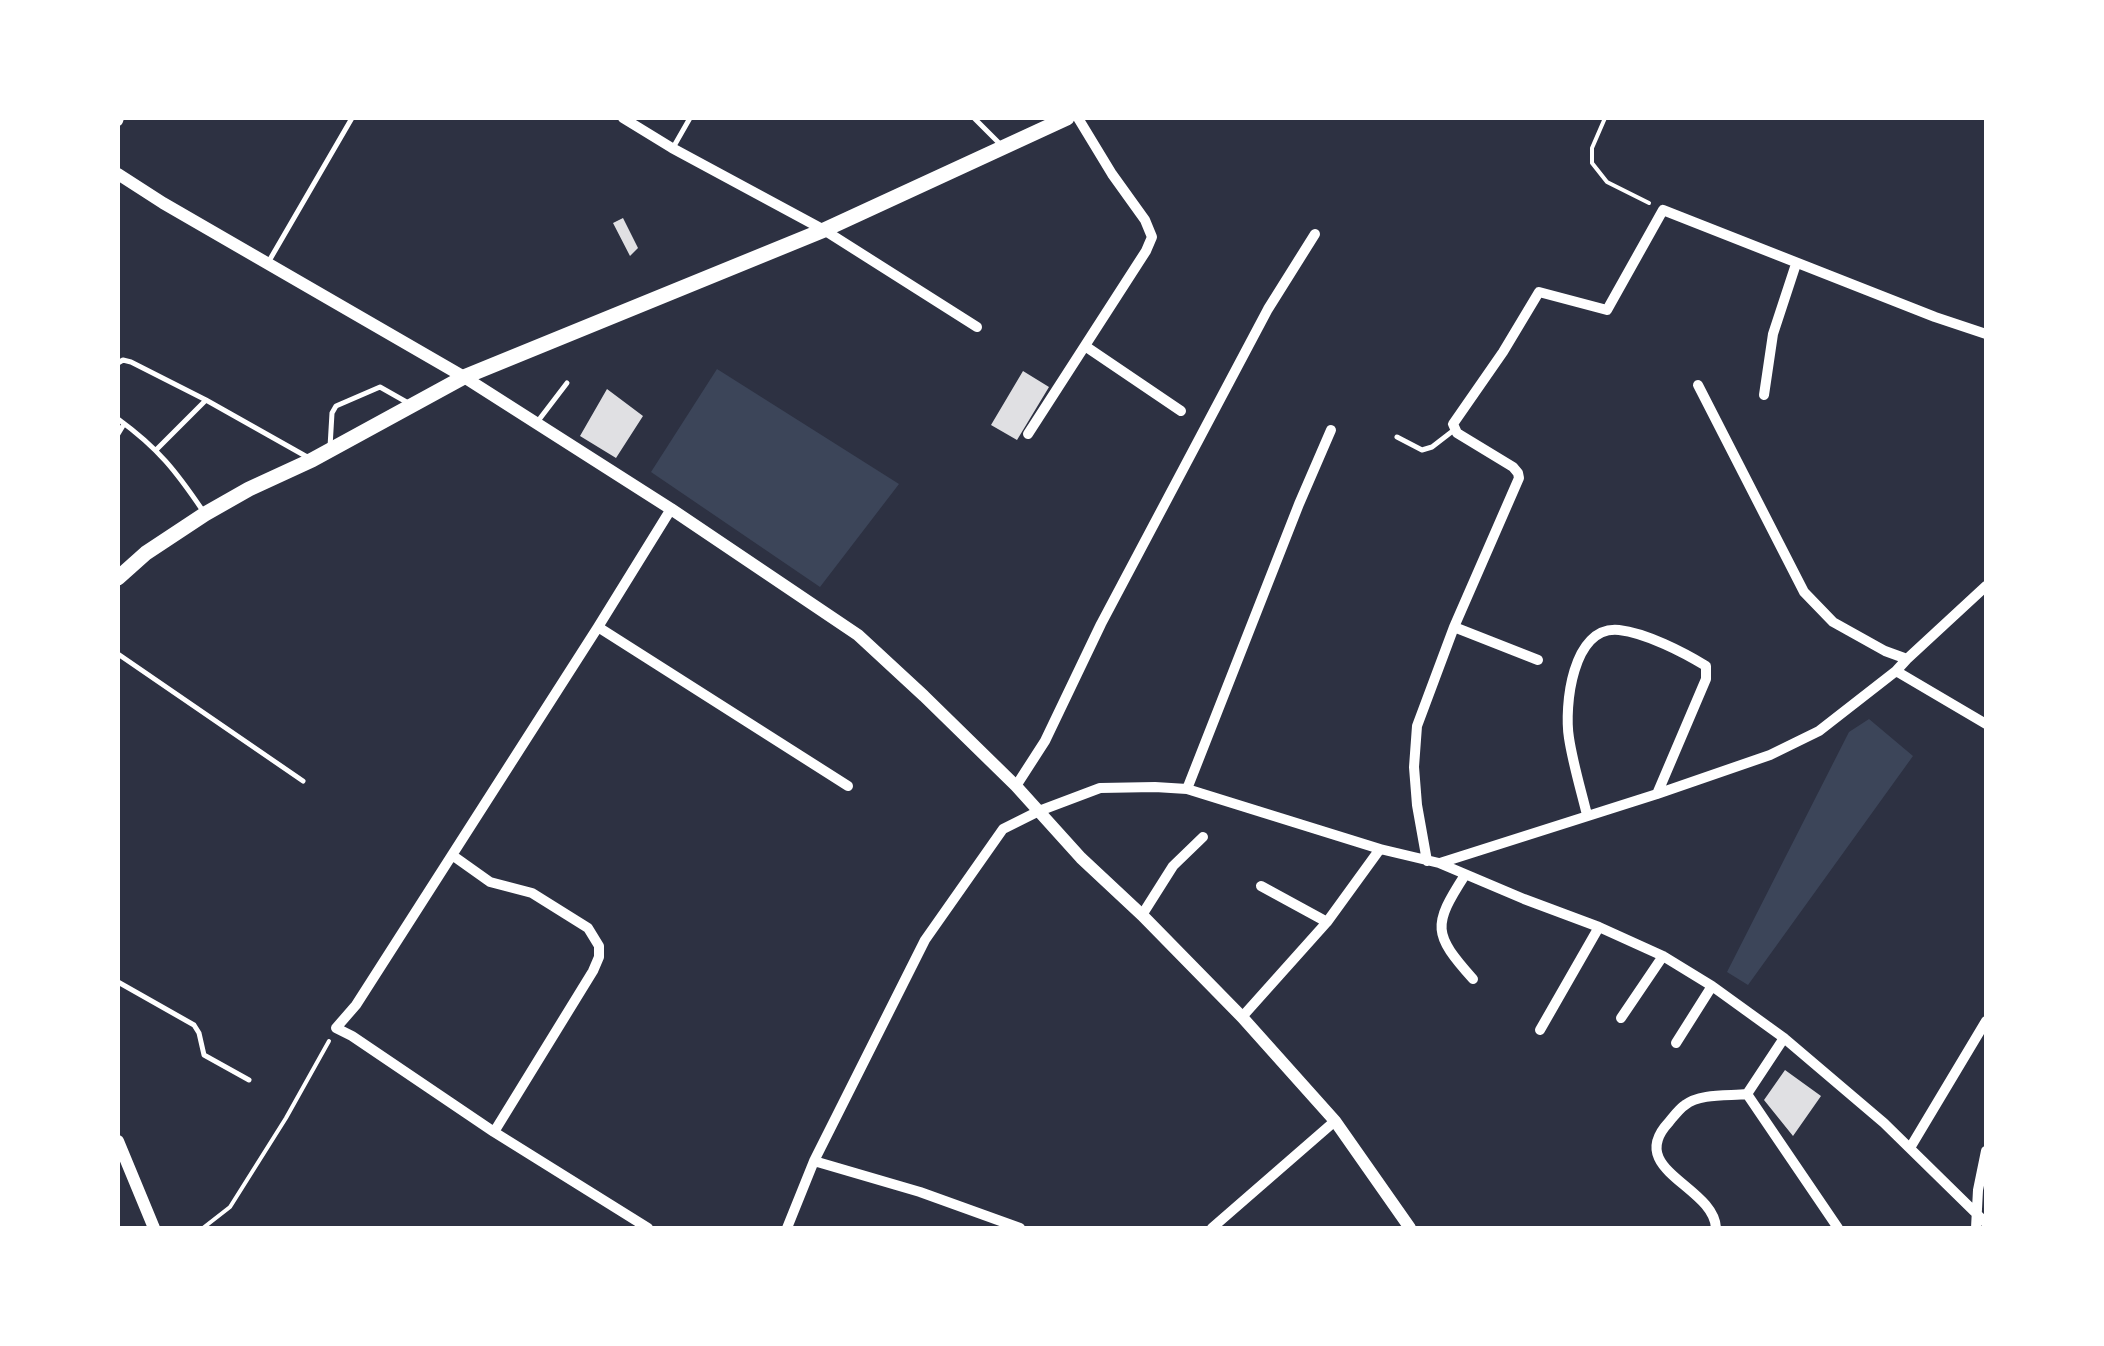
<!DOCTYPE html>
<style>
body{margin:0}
#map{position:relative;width:2104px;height:1346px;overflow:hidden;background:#2d3142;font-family:"Noto Sans",sans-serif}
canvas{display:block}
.frame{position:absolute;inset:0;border:120px solid #fff;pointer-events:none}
</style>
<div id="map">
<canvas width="2104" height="1346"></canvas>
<div class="frame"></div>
</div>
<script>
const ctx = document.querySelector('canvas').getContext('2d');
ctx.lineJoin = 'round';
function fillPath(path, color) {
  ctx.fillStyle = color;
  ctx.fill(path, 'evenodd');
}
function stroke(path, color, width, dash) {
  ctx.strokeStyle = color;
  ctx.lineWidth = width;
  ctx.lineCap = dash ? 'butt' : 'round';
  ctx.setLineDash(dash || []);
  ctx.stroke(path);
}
const green = new Path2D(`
 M717,369L899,484L820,587L651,472Z
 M1869,719L1913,756L1748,985L1727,972L1849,732Z`);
const building = new Path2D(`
 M623,218L638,248L630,256L613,223Z
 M1023,371L1049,387L1017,440L991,425Z
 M607,389L643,416L616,458L580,436Z
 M1785,1070L1821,1096L1793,1136L1764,1100Z`);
const path = new Path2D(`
 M1605,118L1592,148V163L1607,182L1649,203
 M203,1228L230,1207L286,1118L329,1041`);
const service = new Path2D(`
 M974,118L1001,145
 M674,146L690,118
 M269,261L352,118
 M118,363L123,360L131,362L206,400L309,458
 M118,419C158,448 176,471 203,511
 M538,421L567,383
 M118,434L124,424
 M1397,437L1422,450L1432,447L1454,430
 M330,447L332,413L336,406L380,387L410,404
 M156,450L206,400
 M118,654L303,781
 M118,982L194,1025L199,1033L204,1055L249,1080`);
const minor = new Path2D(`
 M623,118L672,148L824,230L977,327
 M118,121L119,118
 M1085,346L1181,411
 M1698,385L1804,592L1833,622L1885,651L1907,659
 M1764,395L1773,334L1796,264
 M1028,434L1146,251L1152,237L1145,220L1112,174L1078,118
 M598,627L848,786
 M1454,627L1538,660
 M1896,671L1986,724
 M1016,786L1045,741L1101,624L1268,309L1315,234
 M1187,789L1299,504L1331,430
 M1587,815C1581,790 1573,764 1569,738C1564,707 1572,625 1619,630C1646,633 1683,652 1706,666V679L1657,794
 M452,855L490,882L532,893L588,928L599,946V957L593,971L494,1132
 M1427,861L1417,805L1414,767L1417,726L1454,627L1519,478L1518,473L1513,467L1457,433L1453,424L1503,352L1539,292L1607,310L1663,210L1935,317L1986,334
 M1440,863L1657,794L1770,755L1819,731L1896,671L1907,659L1986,586
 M1465,875C1432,926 1433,934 1473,979
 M1261,886L1327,922
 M1142,915L1173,866L1203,837
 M1242,1017L1327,922L1380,849
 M1621,1018L1663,956
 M1540,1030L1599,927
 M1676,1043L1712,986
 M1747,1094L1838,1228
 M1747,1094L1784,1038
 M1910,1148L1986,1021
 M814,1161L920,1192L1020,1228
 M648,1228L494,1132L352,1036L336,1028L356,1005L598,627L671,509
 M787,1228L814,1161L925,940L1003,829L1039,811L1100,788L1155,787L1187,789L1380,849L1439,863L1524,899L1599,927L1663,956L1712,986L1784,1038L1884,1123L1986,1223
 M1212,1228L1335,1121
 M1716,1228C1714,1186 1624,1170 1669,1122C1674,1116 1679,1109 1685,1105C1700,1093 1729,1096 1747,1094
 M1976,1228L1978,1190L1986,1151`);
const tertiary = new Path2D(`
 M118,174L163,203L464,377L671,509L858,635L924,696L1016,786L1081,858L1142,915L1242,1017L1335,1121L1410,1228
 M118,1141L154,1228`);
const secondary = new Path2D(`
 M118,578L146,553L205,514L249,489L312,460L464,377L824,230L1067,118`);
fillPath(green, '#3c4559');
fillPath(building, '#e0e0e3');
stroke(path, '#fff', 4);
stroke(service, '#fff', 5);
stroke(minor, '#fff', 10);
stroke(tertiary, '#fff', 12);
stroke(secondary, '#fff', 15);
</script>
